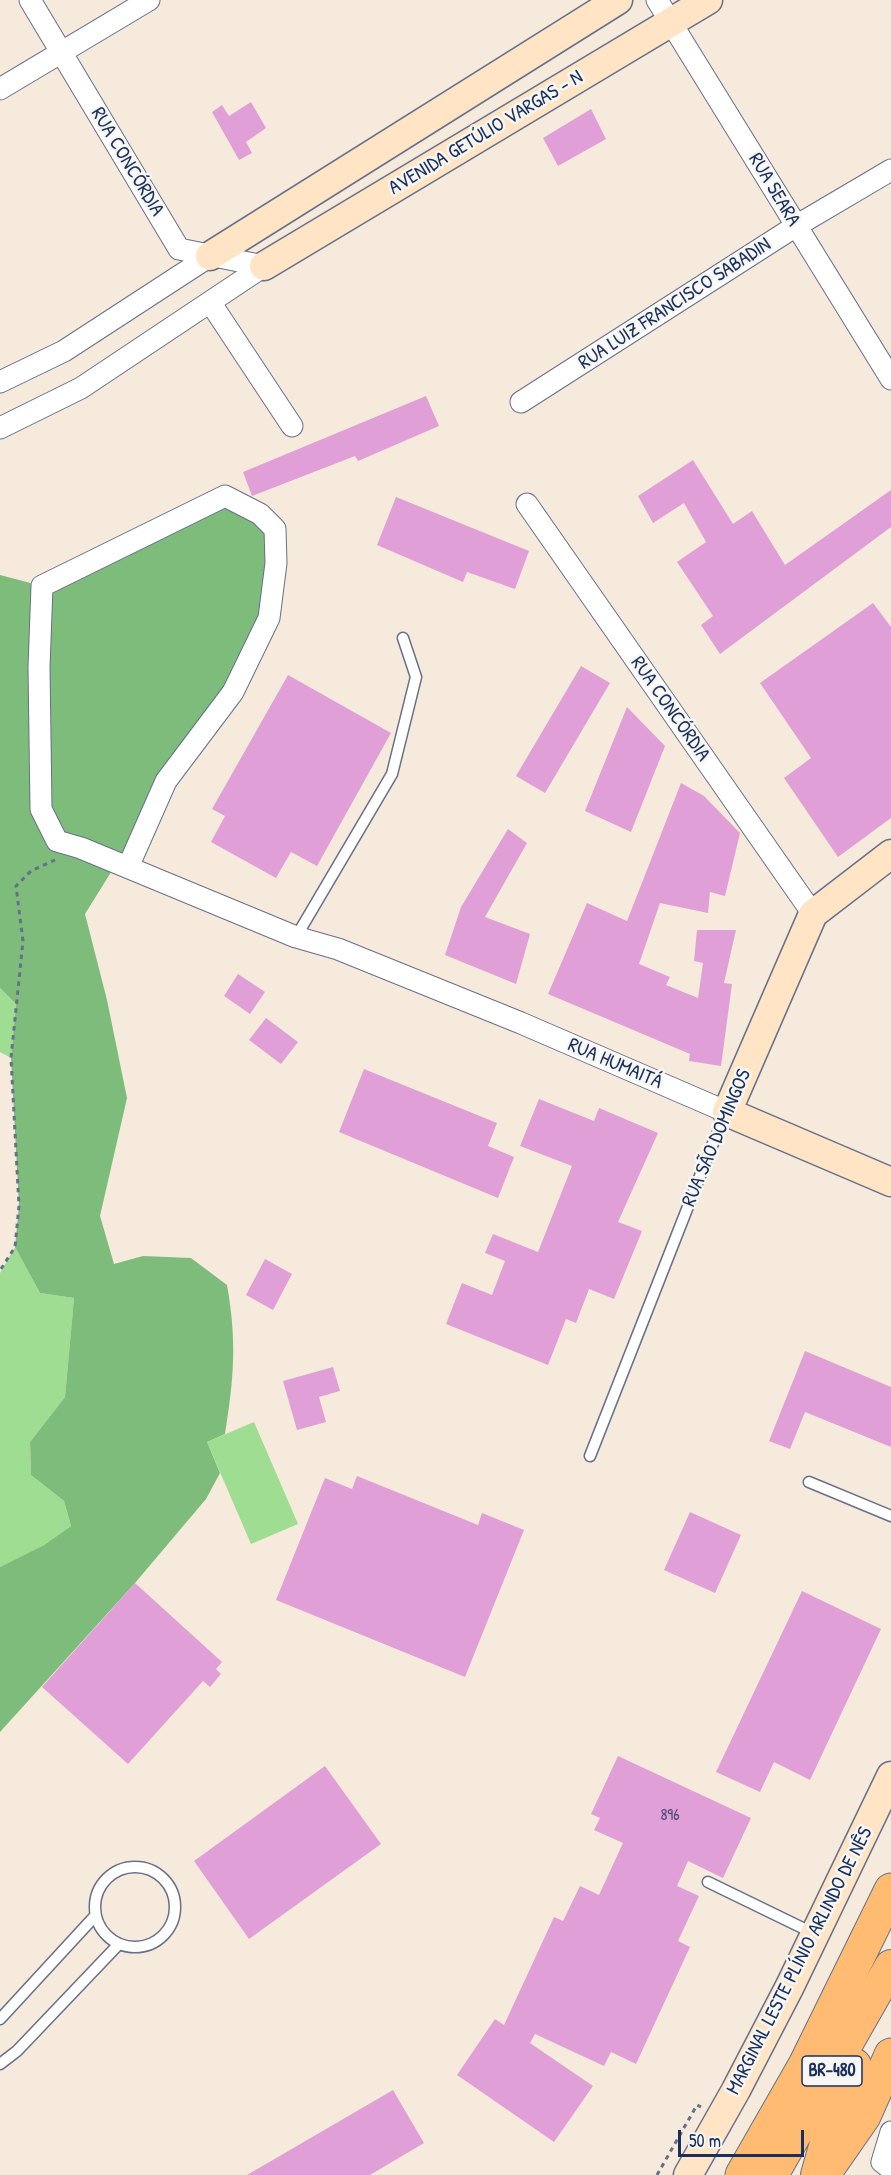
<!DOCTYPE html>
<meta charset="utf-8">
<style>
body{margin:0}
#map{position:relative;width:891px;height:2175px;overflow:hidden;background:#f5eadc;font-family:"Patrick Hand",sans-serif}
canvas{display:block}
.scale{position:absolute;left:678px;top:2130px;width:126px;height:27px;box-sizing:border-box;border:3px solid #1b2f5e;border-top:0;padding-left:8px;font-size:18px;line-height:21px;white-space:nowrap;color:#1b2f5e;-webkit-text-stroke:4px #f6f6f2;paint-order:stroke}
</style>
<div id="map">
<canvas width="891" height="2175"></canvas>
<div class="scale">50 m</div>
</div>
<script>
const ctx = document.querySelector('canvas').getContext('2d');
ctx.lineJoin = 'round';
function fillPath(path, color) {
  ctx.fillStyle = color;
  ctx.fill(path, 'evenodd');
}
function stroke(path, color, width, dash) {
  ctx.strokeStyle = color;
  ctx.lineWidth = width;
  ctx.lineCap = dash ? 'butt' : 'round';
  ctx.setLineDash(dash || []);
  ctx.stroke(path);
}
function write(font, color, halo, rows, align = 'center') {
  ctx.font = font + ' "Patrick Hand",sans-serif';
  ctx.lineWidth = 5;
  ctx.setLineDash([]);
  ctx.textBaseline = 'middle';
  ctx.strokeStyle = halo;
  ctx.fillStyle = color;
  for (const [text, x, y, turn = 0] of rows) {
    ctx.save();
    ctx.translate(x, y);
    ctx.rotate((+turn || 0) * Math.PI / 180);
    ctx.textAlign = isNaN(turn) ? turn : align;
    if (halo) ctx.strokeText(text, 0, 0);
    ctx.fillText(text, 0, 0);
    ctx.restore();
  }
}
const green = new Path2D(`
 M0,988L16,1004L11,1058L0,1052Z
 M15,1247L40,1293L74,1298L65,1397L30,1442L31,1475L64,1501L71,1526L44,1545L0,1567V1273Z
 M254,1422L298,1524L251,1544L207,1442Z`);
const forest = new Path2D(`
 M225,496L275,529L269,618L85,914L107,1000L127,1098L100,1216L114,1264L143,1256L191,1258L227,1285C237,1341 234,1378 225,1434L207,1442L220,1473L206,1499L135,1583L0,1732V1567L44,1545L71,1526L64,1501L31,1475L30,1442L65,1397L74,1298L40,1293L15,1247L19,1206L11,1058L16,1004L0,988V575L42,586Z`);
const building = new Path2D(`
 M251,102L266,128L246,142L252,153L239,160L212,112L222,105L229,116Z
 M591,109L606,139L558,166L543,138Z
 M426,396L439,426L358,461L355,456L252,496L243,472Z
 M693,460L733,524L752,511L785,565L891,490V527L720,654L701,625L713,616L677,562L706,542L684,503L653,523L638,496Z
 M396,497L529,551L515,589L467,572L463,582L377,545Z
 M873,603L891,627V818L838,857L784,778L811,758L760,683Z
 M581,666L610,683L545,793L516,776Z
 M288,675L391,733L317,866L291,852L276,878L211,842L225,816L212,809Z
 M627,707L665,746L631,832L585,811Z
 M681,783L704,796L740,833L725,896L710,892L708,913L660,903L639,964L670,977L666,985L698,998L703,963L694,961L697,930H736L724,983L732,984L721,1066L689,1061L690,1054L548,994L587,903L627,921Z
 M508,829L527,843L485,917L530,934L516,984L445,955L461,907Z
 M238,974L265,992L250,1014L224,996Z
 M266,1018L298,1042L281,1064L249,1040Z
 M364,1069L497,1123L488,1146L514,1157L498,1198L339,1132Z
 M539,1099L594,1121L599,1108L658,1133L618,1222L642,1231L614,1299L589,1289L576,1323L566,1319L548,1365L446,1324L462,1283L492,1295L505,1261L485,1253L493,1234L538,1252L572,1166L520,1146Z
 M265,1259L292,1274L273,1310L246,1295Z
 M805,1351L891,1387V1447L805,1412L790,1449L769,1441Z
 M333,1367L340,1391L319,1397L326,1422L297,1430L283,1381Z
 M357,1476L478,1525L482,1513L524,1530L465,1677L276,1600L325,1478L352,1489Z
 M690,1512L741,1535L715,1593L664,1570Z
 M135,1583L222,1662L216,1669L221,1674L210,1687L203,1681L128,1764L42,1687Z
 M802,1591L881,1629L810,1780L774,1762L760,1792L716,1772Z
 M618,1756L751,1818L723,1878L688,1861L677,1886L699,1896L678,1941L690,1947L636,2064L611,2052L604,2066L535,2034L530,2043L593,2086L554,2142L457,2075L495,2019L504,2025L554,1917L563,1921L580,1886L599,1895L623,1843L594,1830L600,1818L591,1814Z
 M325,1766L381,1844L249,1939L194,1861Z
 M393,2090L424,2143L370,2175H247Z`);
const path = new Path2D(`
 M1,1269L15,1247L19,1206L11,1058L23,941L16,886L31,871L55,860
 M657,2175L697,2105L701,2107`);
const lane = new Path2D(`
 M296,937L392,774L416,677L403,638
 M590,1456L711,1148L727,1112
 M809,1482L891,1516
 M95 1907a40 40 0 1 1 80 0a40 40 0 1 1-80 0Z
 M708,1882L815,1934
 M0,2019L95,1916
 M0,2064L17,2051L119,1944`);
const street = new Path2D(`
 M30,0L179,249L264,266
 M657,0L891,379
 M0,89L149,0
 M210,302L292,426
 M0,382L64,351L210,256
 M521,402L796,226L891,170
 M0,428L81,388L264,266
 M527,504L813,914
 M128,867L166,781L233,692L269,618L276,563L275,529L260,514L225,496L42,586L39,667L41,809L57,841L81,848L296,937L338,949L521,1023L727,1112
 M891,2132L882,2162L891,2169`);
const secondary = new Path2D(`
 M210,256L618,0
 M264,266L708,0
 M891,854L813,914L727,1112L891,1182
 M688,2175L736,2090L790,1986L891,1776`);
const primary = new Path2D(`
 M772,2175L891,1966
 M817,2175L833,2118L855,2065`);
const highway = new Path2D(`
 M742,2175L805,2065L891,1890
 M823,2175L864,2116L891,2055`);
const numberNames = [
 ["896",670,1816]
];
const shields = [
 [832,2071,60]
];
const shieldNames = [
 ["BR-480",832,2071]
];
const streetNames = [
 ["AVENIDA GETÚLIO VARGAS - N",486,133,-31],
 ["RUA CONCÓRDIA",127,162,59],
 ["RUA SEARA",774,190,59],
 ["RUA LUIZ FRANCISCO SABADIN",675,304,-33],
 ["RUA CONCÓRDIA",670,709,55],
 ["RUA HUMAITÁ",615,1064,23],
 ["RUA SÃO DOMINGOS",717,1138,-67],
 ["MARGINAL LESTE PLÍNIO ARLINDO DE NÊS",800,1961,-63]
];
fillPath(green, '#9edd92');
fillPath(forest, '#7ebc7c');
fillPath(building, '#e0a0d7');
stroke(lane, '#67708a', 13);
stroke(street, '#67708a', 23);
stroke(secondary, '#67708a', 31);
stroke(primary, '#67708a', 34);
stroke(highway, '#67708a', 35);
stroke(path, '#67708a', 3, [4.5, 4.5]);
stroke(lane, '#fff', 10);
stroke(street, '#fff', 21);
stroke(secondary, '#ffe4c6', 28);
stroke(primary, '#ffbb71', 32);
stroke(highway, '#ffbb71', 33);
write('16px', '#4c4b7c', null, numberNames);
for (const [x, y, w] of shields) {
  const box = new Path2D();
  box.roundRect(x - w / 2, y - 15, w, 30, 4.5);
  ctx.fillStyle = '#f6f6f2';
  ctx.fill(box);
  stroke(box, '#1b2f5e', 1.5);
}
write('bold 18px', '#1b2f5e', null, shieldNames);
write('20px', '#1b2f5e', '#f6f6f2', streetNames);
</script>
